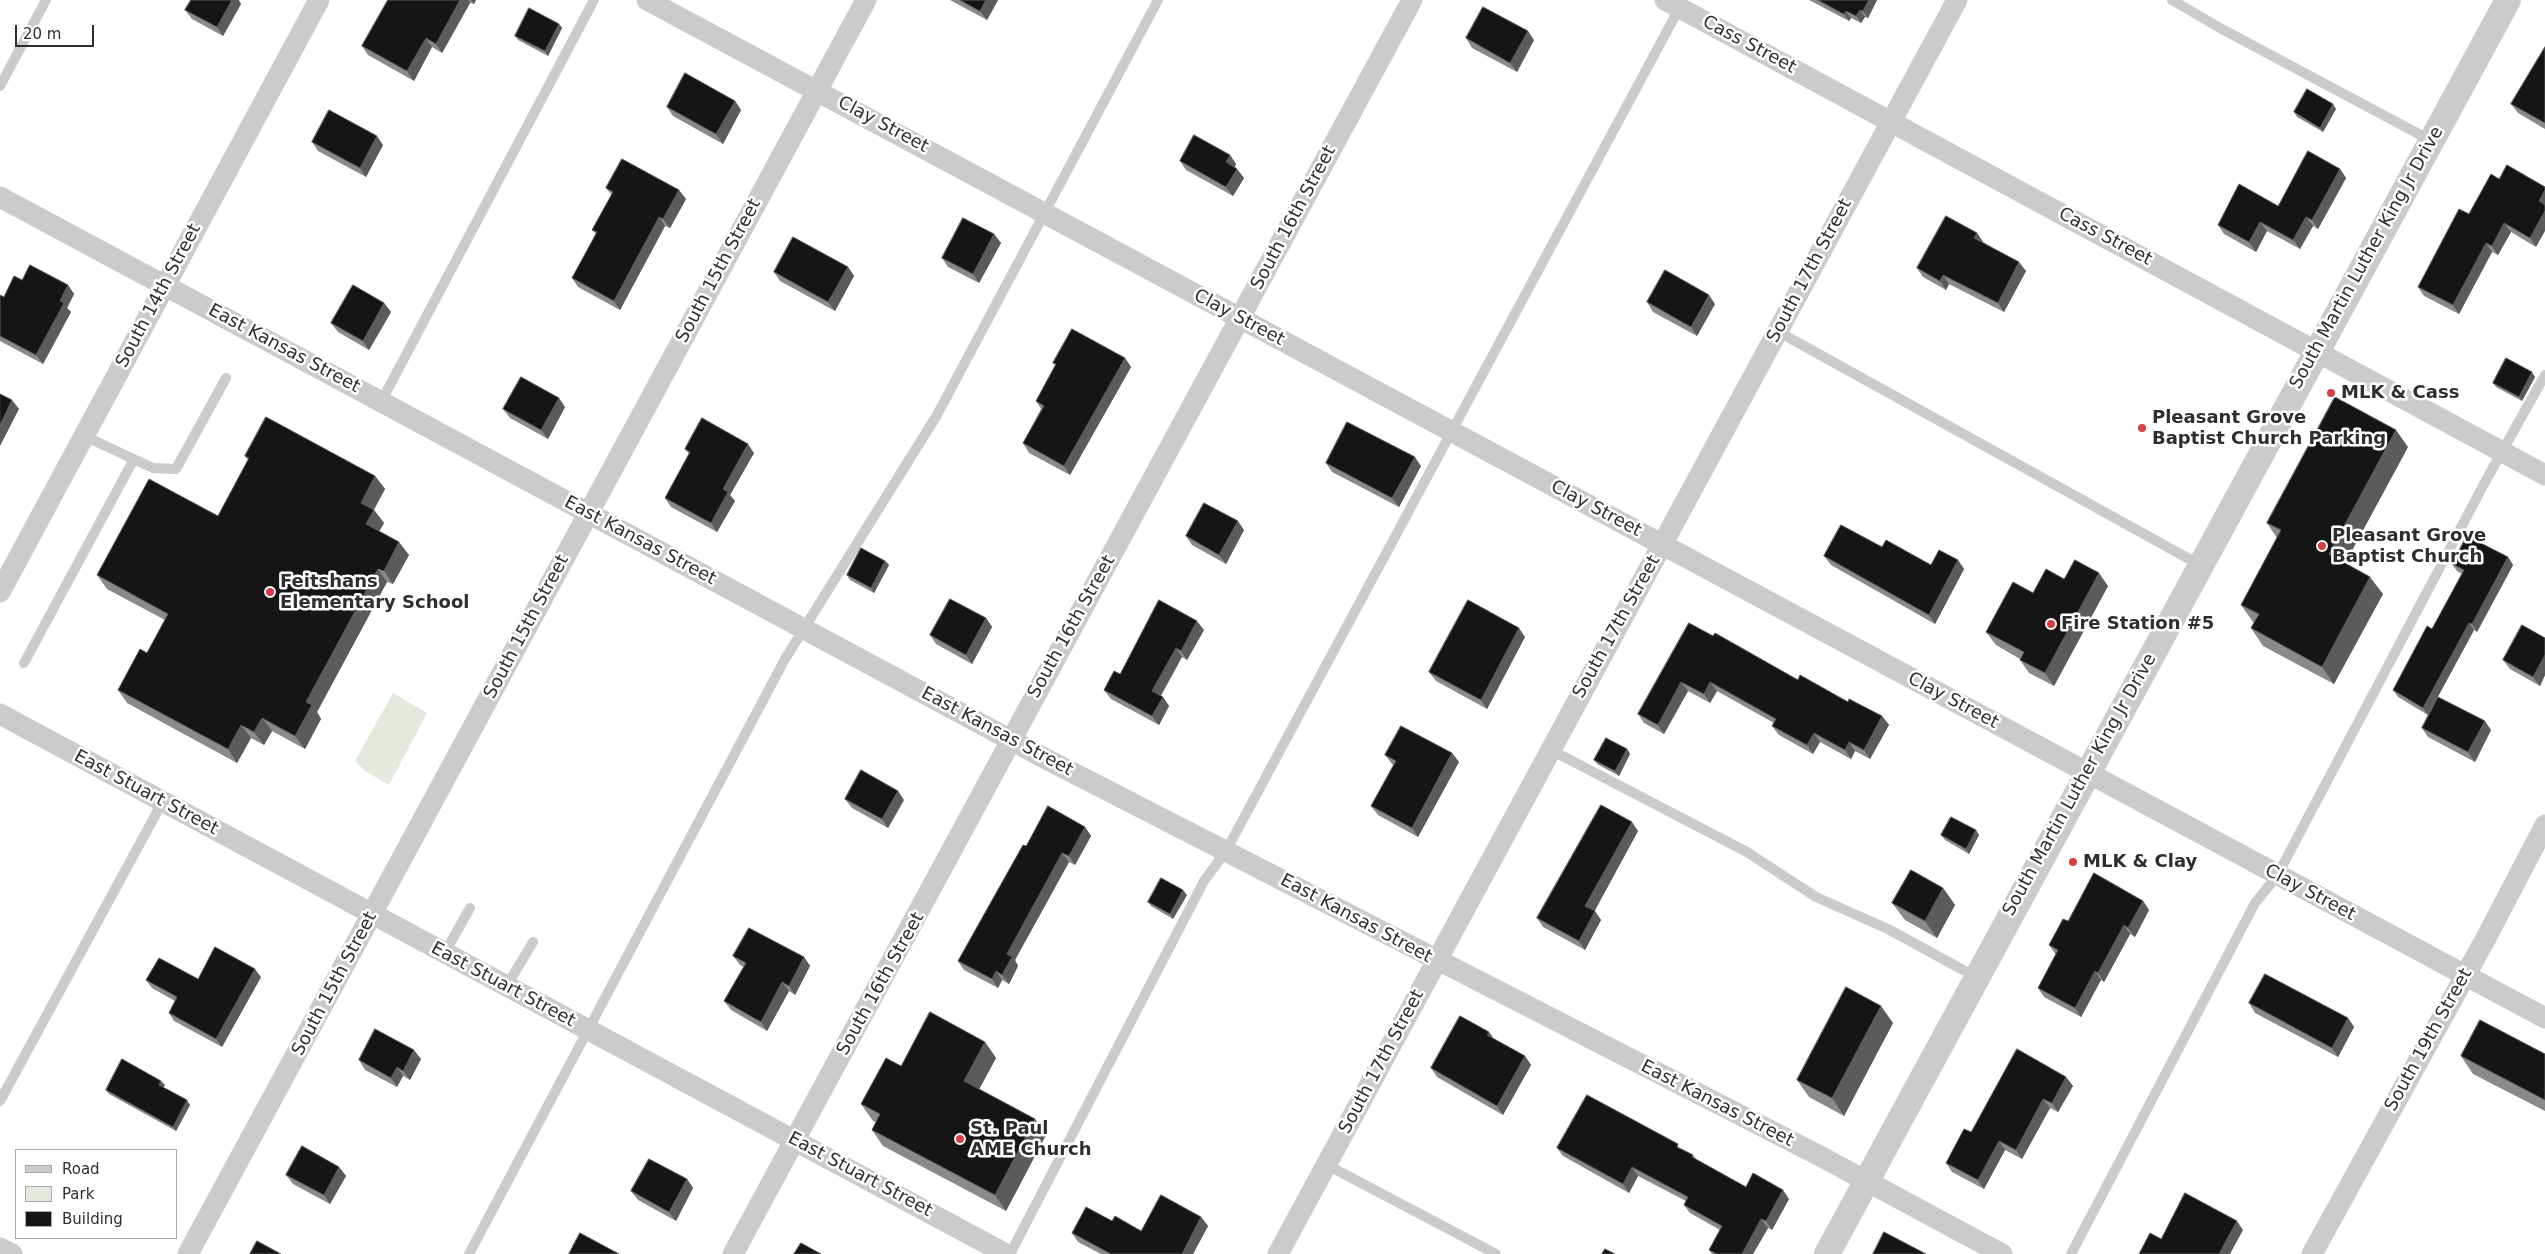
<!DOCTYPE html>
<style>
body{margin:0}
#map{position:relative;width:2545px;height:1254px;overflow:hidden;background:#fff;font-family:"DejaVu Sans",sans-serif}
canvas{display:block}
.legend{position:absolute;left:15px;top:1149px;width:162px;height:90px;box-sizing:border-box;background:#fff;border:1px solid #ababab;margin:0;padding:6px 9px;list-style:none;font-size:15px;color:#2e2e2e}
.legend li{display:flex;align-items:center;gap:10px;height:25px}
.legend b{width:25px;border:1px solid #ababab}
.scale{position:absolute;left:15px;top:25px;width:79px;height:22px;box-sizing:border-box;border:2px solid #2e2e2e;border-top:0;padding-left:6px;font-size:15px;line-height:18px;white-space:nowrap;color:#2e2e2e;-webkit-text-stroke:4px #fff;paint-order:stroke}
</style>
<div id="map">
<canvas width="2545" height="1254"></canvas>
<ul class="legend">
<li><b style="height:6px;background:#cbcbcb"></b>Road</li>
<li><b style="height:14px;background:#e3eadd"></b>Park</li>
<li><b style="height:14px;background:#151515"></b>Building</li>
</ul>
<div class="scale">20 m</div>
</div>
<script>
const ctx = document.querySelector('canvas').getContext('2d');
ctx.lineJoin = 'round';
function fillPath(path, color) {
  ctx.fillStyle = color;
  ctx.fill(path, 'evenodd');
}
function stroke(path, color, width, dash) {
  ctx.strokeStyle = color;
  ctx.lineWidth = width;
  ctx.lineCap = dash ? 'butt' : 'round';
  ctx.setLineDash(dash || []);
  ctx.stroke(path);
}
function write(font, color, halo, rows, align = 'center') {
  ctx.font = font + ' "DejaVu Sans",sans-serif';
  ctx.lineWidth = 5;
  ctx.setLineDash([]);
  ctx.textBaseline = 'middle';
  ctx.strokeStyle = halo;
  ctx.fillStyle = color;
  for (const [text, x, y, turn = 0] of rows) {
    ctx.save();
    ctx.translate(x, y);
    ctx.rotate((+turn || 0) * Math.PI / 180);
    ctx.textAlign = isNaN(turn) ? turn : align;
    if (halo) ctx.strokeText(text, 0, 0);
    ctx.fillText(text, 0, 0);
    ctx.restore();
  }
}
const green = new Path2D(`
 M393,693L427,713L389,785L365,771L355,761Z`);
const service = new Path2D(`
 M2172,0L2220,28L2430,140
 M0,86L46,0
 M1777,331L2200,565
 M381,402L594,0
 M84,436L153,468L176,469L226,378
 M24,663L134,459
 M1551,750L1747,852L1816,897L1888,929L1976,977
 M444,954L470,908
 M506,987L533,942
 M0,1101L163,801
 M1327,1165L1496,1254
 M469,1254L785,659L937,415L1158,0
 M1010,1254L1204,881L1226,851L1681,5
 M2071,1254L2255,903L2277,876L2485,482L2545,375`);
const minor = new Path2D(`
 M647,0L2545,1018
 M1665,0L2545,475
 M0,197L1048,760L1820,1156L2002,1254
 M0,592L319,0
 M0,714L1006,1254
 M0,1248L12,1254
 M188,1254L866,0
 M733,1254L1412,0
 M1278,1254L1957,0
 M2312,1254L2486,938L2545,825`);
const tertiary = new Path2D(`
 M1827,1254L2508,0`);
const wall = new Path2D(`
 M388,0H476L474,4L470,3L442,53L432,47L414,81L368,55L362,46Z
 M950,0H998L987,20Z
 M1809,0H1877L1868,18L1865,17L1861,23L1851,18L1849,21Z
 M241,4L223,36L192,19L185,10Z
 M559,24L562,28L548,56L518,40L515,36Z
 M1466,38L1534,40L1517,72L1472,48Z
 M2545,47V129L2518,113L2511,104Z
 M735,101L741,110L723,144L673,116L667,107Z
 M2336,109L2323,132L2297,117L2294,112Z
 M312,142L383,145L366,177L318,151Z
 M1230,155L1236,164L1235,167L1244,178L1233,196L1186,170L1180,161Z
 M2340,169L2346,178L2318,229L2313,226L2300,249L2267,231L2256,252L2224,234L2218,225L2278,206Z
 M2491,174L2536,247L2511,232L2498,255L2492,252L2459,314L2424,296L2418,287L2469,214Z
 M606,188L686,199L670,228L665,226L620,310L578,287L572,278L596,234L592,230L612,195Z
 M1977,233L1983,242L2026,271L2004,312L1949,284L1946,290L1923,277L1917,268Z
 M994,234L1001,243L979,283L948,267L942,258Z
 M848,267L854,276L835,311L780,281L774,272Z
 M22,280L68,285L74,294L67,308L71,312L43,364L0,341V295L4,297Z
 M1647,302L1715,304L1697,336L1653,312Z
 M384,303L391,312L369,350L338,332L331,323Z
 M1125,358L1131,367L1070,475L1029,453L1023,443L1041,409L1036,401L1056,366L1053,363Z
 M2535,377L2522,401L2496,387L2493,383Z
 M565,407L548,439L510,418L503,409Z
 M2408,447L2345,563L2383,594L2334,684L2263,646L2251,628L2254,623L2253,622L2241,605L2277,538L2267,523Z
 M685,449L754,453L730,495L735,501L717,532L671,507L665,498L689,454Z
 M245,456L375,476L385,489L374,510L384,523L379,531L409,555L393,584L387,582L317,712L321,719L305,749L272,731L264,745L251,738L237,763L127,703L118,690L147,653L165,620L107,589L97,575L218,516L248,460Z
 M1326,463L1421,466L1399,507L1332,472Z
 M1244,530L1226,564L1192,545L1186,536Z
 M1882,547L1931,565L1958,560L1964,569L1935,624L1831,565L1824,556Z
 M2508,557L2513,565L2477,632L2474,630L2428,715L2398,697L2393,690L2432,629L2462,574L2457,571L2452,564Z
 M885,561L889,565L874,593L850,580L847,575Z
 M2064,579L2108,586L2054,686L2029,673L2020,660V659L1996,645L1986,632L2033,593Z
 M986,618L992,627L972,664L936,644L930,635Z
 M1204,630L1187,660L1182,657L1161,696L1163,697L1169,706L1159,725L1111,699L1104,690L1120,674Z
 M1713,636L1798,680L1848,702L1882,716L1889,725L1870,759L1855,751L1851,759L1820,742L1813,754L1779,735L1772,726L1774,723L1717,691L1710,703L1688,691L1664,734L1644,723L1638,714Z
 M1525,637L1487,709L1436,681L1429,672Z
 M2545,638V675L2540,686L2510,669L2503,660Z
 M2422,728L2491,730L2475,762L2428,737Z
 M1627,749L1630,754L1619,776L1597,764L1594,760Z
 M1452,753L1459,762L1418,837L1378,815L1371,806L1393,765L1392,764L1385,755Z
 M845,799L904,800L888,828L852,808Z
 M1085,827L1091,836L1075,865L1069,862L1015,960L1018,966L1009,984L1002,980L998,988L964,970L958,961L1026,846Z
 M1638,831L1594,911L1601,920L1585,950L1543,927L1537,918Z
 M1941,835H1979L1969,854L1945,840Z
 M1943,888L1955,905L1937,938L1905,920L1892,903Z
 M1187,895L1173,919L1151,906L1148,902Z
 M2143,901L2149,910L2135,937L2130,934L2104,982L2101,980L2081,1017L2044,997L2038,988L2056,955L2049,945L2068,921Z
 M733,956L804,957L810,966L795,995L789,991L767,1031L731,1010L724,1001L744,967L740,965Z
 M261,977L222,1047L174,1021L169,1013L175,1001L152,988L146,980Z
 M2249,1003L2348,1018L2354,1027L2338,1057L2255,1013Z
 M1893,1023L1844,1116L1809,1097L1797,1080Z
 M1489,1032L1494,1039L1525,1056L1531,1065L1503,1115L1437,1077L1431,1068Z
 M985,1042L996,1058L979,1089L1035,1119L1046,1135L1006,1211L883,1146L872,1130L876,1122L873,1121L861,1104L901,1066Z
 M2545,1054V1111L2473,1074L2461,1056Z
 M421,1059L410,1080L403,1076L397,1087L365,1070L359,1060Z
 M2066,1077L2073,1086L2058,1112L2050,1108L2022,1159L2005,1150L1984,1189L1952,1172L1946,1163L1971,1132Z
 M165,1085L163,1087L190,1105L176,1131L109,1094L106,1090Z
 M1557,1148L1682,1149L1693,1155L1697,1160L1746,1187L1789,1199L1772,1230L1768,1228L1753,1254H1712L1709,1250L1720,1230L1690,1213L1684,1205L1686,1201L1638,1176L1629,1193L1563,1156Z
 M339,1167L346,1176L330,1204L293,1184L286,1175Z
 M687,1179L693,1188L676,1221L638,1200L631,1191Z
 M1201,1217L1208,1226L1193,1254H1101L1078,1242L1072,1233L1112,1221L1141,1231Z`);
const shadedWall = new Path2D(`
 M232,0H239L241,4L223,36L217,27Z
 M460,0H469L470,3L442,53L436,44Z
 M471,0H476L474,4Z
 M986,0H998L987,20L980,11Z
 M1869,0H1877L1868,18L1863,11Z
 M1860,10L1865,17L1861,23L1856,16Z
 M1846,11L1851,18L1849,21L1844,14Z
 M559,24L562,28L548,56L545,51Z
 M1528,31L1534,40L1517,72L1510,63Z
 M426,38L432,47L414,81L407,71Z
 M735,101L741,110L723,144L716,134Z
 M2333,104L2336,109L2323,132L2320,128Z
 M377,136L383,145L366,177L360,168Z
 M1230,155L1236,164L1232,171L1226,162Z
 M1237,169L1244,178L1233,196L1226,187Z
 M2340,169L2346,178L2318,229L2312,220Z
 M679,190L686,199L670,228L663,219Z
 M2545,190V210L2539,201Z
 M2545,211V231L2536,247L2530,238Z
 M659,217L665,226L620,310L614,301Z
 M2306,217L2313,226L2300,249L2293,240Z
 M2260,222L2267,231L2256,252L2249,242Z
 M2504,223L2511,232L2498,255L2492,246Z
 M1977,233L1983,242L1980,247L1974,238Z
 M994,234L1001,243L979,283L973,274Z
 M2486,243L2492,252L2459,314L2453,305Z
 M2019,262L2026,271L2004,312L1998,303Z
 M848,267L854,276L835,311L828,302Z
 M1943,275L1949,284L1946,290L1940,281Z
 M68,285L74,294L67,308L71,312L43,364L36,355L60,301Z
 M1709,295L1715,304L1697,336L1691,327Z
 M384,303L391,312L369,350L363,341Z
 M1125,358L1131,367L1070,475L1064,466Z
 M2532,372L2535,377L2522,401L2519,397Z
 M559,398L565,407L548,439L541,430Z
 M12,400L19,409L0,446V425Z
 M2396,430L2408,447L2341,571L2329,554Z
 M748,444L754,453L730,495L735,501L717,532L711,523L723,489Z
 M1415,457L1421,466L1399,507L1392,498Z
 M375,476L385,489L370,516L361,503Z
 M374,510L384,523L376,537L366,524Z
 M1238,521L1244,530L1226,564L1219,555Z
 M399,542L409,555L393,584L384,571Z
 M2508,557L2513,565L2477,632L2472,624Z
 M1958,560L1964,569L1935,624L1929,615Z
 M885,561L889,565L874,593L871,588Z
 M378,569L387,582L317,712L321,719L305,749L295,736L306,702Z
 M2099,573L2108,586L2054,686L2045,673Z
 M2370,577L2383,594L2334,684L2322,667Z
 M986,618L992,627L972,664L966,655Z
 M1197,621L1204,630L1187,660L1181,651Z
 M2469,623L2474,630L2428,715L2423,708Z
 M1519,628L1525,637L1487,709L1481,700Z
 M1176,648L1182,657L1158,700L1152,691Z
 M2545,655V675L2540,686L2533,677Z
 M1681,682L1688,691L1664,734L1658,725Z
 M1710,682L1717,691L1710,703L1704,694Z
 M1163,697L1169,706L1159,725L1152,716Z
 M1882,716L1889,725L1870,759L1864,750Z
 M262,718L272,731L264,745L254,732Z
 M2485,721L2491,730L2475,762L2468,752Z
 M241,725L251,738L237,763L228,749Z
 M1814,733L1820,742L1813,754L1807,745Z
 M1849,742L1855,751L1851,759L1845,750Z
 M1627,749L1630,754L1619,776L1615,771Z
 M1452,753L1459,762L1418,837L1412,828Z
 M898,791L904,800L888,828L882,819Z
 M1632,822L1638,831L1592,916L1585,906Z
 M1085,827L1091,836L1075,865L1069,856Z
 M1976,830L1979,835L1969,854L1966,849Z
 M1062,853L1069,862L1015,960L1018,966L1009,984L1002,975L1007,954Z
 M1943,888L1955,905L1937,938L1925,921Z
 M1183,890L1187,895L1173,919L1170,914Z
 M2143,901L2149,910L2135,937L2128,928Z
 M1595,911L1601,920L1585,950L1579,941Z
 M2124,925L2130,934L2104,982L2098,973Z
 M804,957L810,966L795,995L789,986Z
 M255,969L261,977L222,1047L216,1039Z
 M996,971L1002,980L998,988L992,979Z
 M2095,971L2101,980L2081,1017L2075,1008Z
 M782,982L789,991L767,1031L761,1022Z
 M1881,1006L1893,1023L1844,1116L1832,1098Z
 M2348,1018L2354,1027L2338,1057L2332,1048Z
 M1489,1032L1495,1041L1487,1035Z
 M985,1042L996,1058L975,1097L964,1081Z
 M414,1050L421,1059L410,1080L403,1071Z
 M1525,1056L1531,1065L1503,1115L1497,1106Z
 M397,1067L403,1076L397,1087L391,1078Z
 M2066,1077L2073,1086L2058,1112L2052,1103Z
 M161,1081L165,1085L162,1089L159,1085Z
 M2043,1099L2050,1108L2022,1159L2016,1150Z
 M187,1100L190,1105L176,1131L173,1127Z
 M1035,1119L1046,1135L1006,1211L995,1195Z
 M1999,1141L2005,1150L1984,1189L1978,1180Z
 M339,1167L346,1176L330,1204L324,1195Z
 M1632,1167L1638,1176L1629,1193L1623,1184Z
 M687,1179L693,1188L676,1221L669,1212Z
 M1783,1190L1789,1199L1772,1230L1766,1221Z
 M1201,1217L1208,1226L1193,1254H1182Z
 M1761,1219L1768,1228L1753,1254H1742Z
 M2237,1221L2243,1230L2230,1254H2219Z`);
const building = new Path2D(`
 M191,0H232L217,27L185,10Z
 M388,0H460L436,44L426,38L407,71L362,46Z
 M960,0H986L980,11Z
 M1818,0H1869L1863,11L1860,10L1856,16L1846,11L1844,14Z
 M1483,7L1528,31L1510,63L1466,38Z
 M529,8L559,24L545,51L515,36Z
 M2545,47V123L2511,104Z
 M685,73L735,101L716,134L667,107Z
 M2307,89L2333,104L2320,128L2294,112Z
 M329,110L377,136L360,168L312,142Z
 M1194,135L1230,155L1226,162L1237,169L1226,187L1180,161Z
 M2308,151L2340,169L2312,220L2306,217L2293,240L2260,222L2249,242L2218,225L2239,184L2278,206Z
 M622,159L679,190L663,219L659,217L614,301L572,278L597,232L592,230L613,192L606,188Z
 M2507,165L2545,187V190L2539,201L2545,205V211L2530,238L2504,223L2492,246L2486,243L2453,305L2418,287L2459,209L2469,214L2491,174L2499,179Z
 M1946,216L1977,233L1974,238L2019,262L1998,303L1943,275L1940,281L1917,268Z
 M963,218L994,234L973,274L942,258Z
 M793,237L848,267L828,302L774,272Z
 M30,265L68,285L60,301L64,303L36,355L0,336V295L4,297L14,276L22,280Z
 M1665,270L1709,295L1691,327L1647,302Z
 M353,285L384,303L363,341L331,323Z
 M1072,329L1125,358L1064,466L1023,443L1044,406L1036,401L1056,364L1053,363Z
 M2506,358L2532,372L2519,397L2493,383Z
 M521,377L559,398L541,430L503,409Z
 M0,394L12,400L0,425Z
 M2335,397L2396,430L2329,554L2370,577L2322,667L2251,628L2259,614L2241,605L2281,530L2267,523Z
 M266,417L375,476L361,503L374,510L366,524L399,542L384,571L378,569L306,702L312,705L295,736L262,718L254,732L241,725L228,749L118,690L140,649L147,653L168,614L97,575L149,479L218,516L249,458L245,456Z
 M702,418L748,444L723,489L728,492L711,523L665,498L690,452L685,449Z
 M1347,422L1415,457L1392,498L1326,463Z
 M1204,503L1238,521L1219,555L1186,536Z
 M1841,525L1882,547L1886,540L1931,565L1939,550L1958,560L1929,615L1824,556Z
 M2467,536L2508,557L2472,624L2469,623L2423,708L2393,690L2427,626L2432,629L2464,570L2452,564Z
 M861,548L885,561L871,588L847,575Z
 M2075,560L2099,573L2045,673L2020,660L2024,652L1986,632L2013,582L2033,593L2046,569L2064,579Z
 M950,599L986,618L966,655L930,635Z
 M1159,600L1197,621L1181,651L1176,648L1152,691L1163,697L1152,716L1104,690L1114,671L1120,674Z
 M1468,600L1519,628L1481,700L1429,672Z
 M1689,623L1713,636L1715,633L1798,680L1800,675L1848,702L1849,699L1882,716L1864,750L1849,742L1845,750L1814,733L1807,745L1772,726L1776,719L1710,682L1704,694L1681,682L1658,725L1638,714Z
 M2522,625L2545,638V655L2533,677L2503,660Z
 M2438,697L2485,721L2468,752L2422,728Z
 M1401,726L1452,753L1412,828L1371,806L1396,761L1385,755Z
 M1606,738L1627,749L1615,771L1594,760Z
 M861,770L898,791L882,819L845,799Z
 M1601,805L1632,822L1585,906L1595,911L1579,941L1537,918Z
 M1048,806L1085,827L1069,856L1062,853L1007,954L1012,957L1002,975L996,971L992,979L958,961L1023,845L1026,846Z
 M1951,817L1976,830L1966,849L1941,835Z
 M1911,870L1943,888L1925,921L1892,903Z
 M2094,873L2143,901L2128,928L2124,925L2098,973L2095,971L2075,1008L2038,988L2058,950L2049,945L2063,919L2068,921Z
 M1161,878L1183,890L1170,914L1148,902Z
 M749,928L804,957L789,986L782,982L761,1022L724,1001L746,963L733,956Z
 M215,947L255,969L216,1039L169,1013L177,997L146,980L159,958L198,979Z
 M2265,974L2348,1018L2332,1048L2249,1003Z
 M1846,987L1881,1006L1832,1098L1797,1080Z
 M930,1012L985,1042L964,1081L1035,1119L995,1195L872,1130L880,1114L861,1104L886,1058L901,1066Z
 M1460,1016L1489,1032L1487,1035L1525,1056L1497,1106L1431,1068Z
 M2480,1020L2545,1054V1100L2461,1056Z
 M375,1029L414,1050L403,1071L397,1067L391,1078L359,1060Z
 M2017,1049L2066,1077L2052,1103L2043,1099L2016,1150L1999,1141L1978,1180L1946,1163L1964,1129L1971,1132Z
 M122,1059L161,1081L159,1085L187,1100L173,1127L106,1090Z
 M1587,1095L1678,1144L1677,1147L1693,1155L1692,1157L1746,1187L1753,1173L1783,1190L1766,1221L1761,1219L1742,1254H1717L1709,1250L1722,1226L1684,1205L1688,1197L1632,1167L1623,1184L1557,1148Z
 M302,1146L339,1167L324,1195L286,1175Z
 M649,1159L687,1179L669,1212L631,1191Z
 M2185,1193L2237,1221L2219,1254H2139L2150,1233L2161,1239Z
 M1161,1195L1201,1217L1182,1254H1111L1072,1233L1086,1207L1112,1221L1115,1216L1141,1231Z
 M1884,1232L1926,1254H1873Z
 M580,1233L619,1254H569Z
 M257,1241L281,1254H250Z
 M801,1243L821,1254H794Z
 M1605,1249L1615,1254H1602Z`);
const markers = [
 [2331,393,5,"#d63f44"],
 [2142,428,5,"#d63f44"],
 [2322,546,5,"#d63f44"],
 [270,592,5,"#d63f44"],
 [2051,624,5,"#d63f44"],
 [2073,862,5,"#d63f44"],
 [960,1139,5,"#d63f44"]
];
const streetNames = [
 ["Cass Street",1749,45,28],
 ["Clay Street",883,125,28],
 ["South 16th Street",1294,218,-62],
 ["Cass Street",2105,237,28],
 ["South Martin Luther King Jr Drive",2367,258,-61],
 ["South 15th Street",719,271,-62],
 ["South 17th Street",1810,271,-62],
 ["South 14th Street",159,296,-62],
 ["Clay Street",1239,318,28],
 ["East Kansas Street",284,349,28],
 ["Clay Street",1596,509,28],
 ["East Kansas Street",640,541,28],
 ["South 15th Street",527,627,-62],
 ["South 16th Street",1072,627,-61],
 ["South 17th Street",1617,627,-61],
 ["Clay Street",1953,701,28],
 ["East Kansas Street",997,732,28],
 ["South Martin Luther King Jr Drive",2080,785,-61],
 ["East Stuart Street",146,793,28],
 ["Clay Street",2310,893,28],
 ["East Kansas Street",1356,919,28],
 ["South 15th Street",335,984,-62],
 ["South 16th Street",881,984,-61],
 ["East Stuart Street",503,985,28],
 ["South 19th Street",2429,1040,-61],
 ["South 17th Street",1382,1062,-62],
 ["East Kansas Street",1717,1104,27],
 ["East Stuart Street",860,1175,28]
];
const poiNames = [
 ["MLK & Cass",2341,393],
 ["Pleasant Grove",2152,418],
 ["Baptist Church Parking",2152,439],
 ["Pleasant Grove",2332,536],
 ["Baptist Church",2332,557],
 ["Feitshans",280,582],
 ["Elementary School",280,603],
 ["Fire Station #5",2061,624],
 ["MLK & Clay",2083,862],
 ["St. Paul",970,1129],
 ["AME Church",970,1150]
];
fillPath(green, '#e3eadd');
stroke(service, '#cbcbcb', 10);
stroke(minor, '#cbcbcb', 21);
stroke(tertiary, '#cbcbcb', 26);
fillPath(wall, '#8a8a8a');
fillPath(shadedWall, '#5b5b5b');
fillPath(building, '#151515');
stroke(building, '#5b5b5b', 1);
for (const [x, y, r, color] of markers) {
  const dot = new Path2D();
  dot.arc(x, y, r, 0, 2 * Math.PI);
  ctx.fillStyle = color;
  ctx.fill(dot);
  stroke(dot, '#fff', 2);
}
write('18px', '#2e2e2e', '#fff', streetNames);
write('bold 18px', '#2e2e2e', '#fff', poiNames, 'left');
</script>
